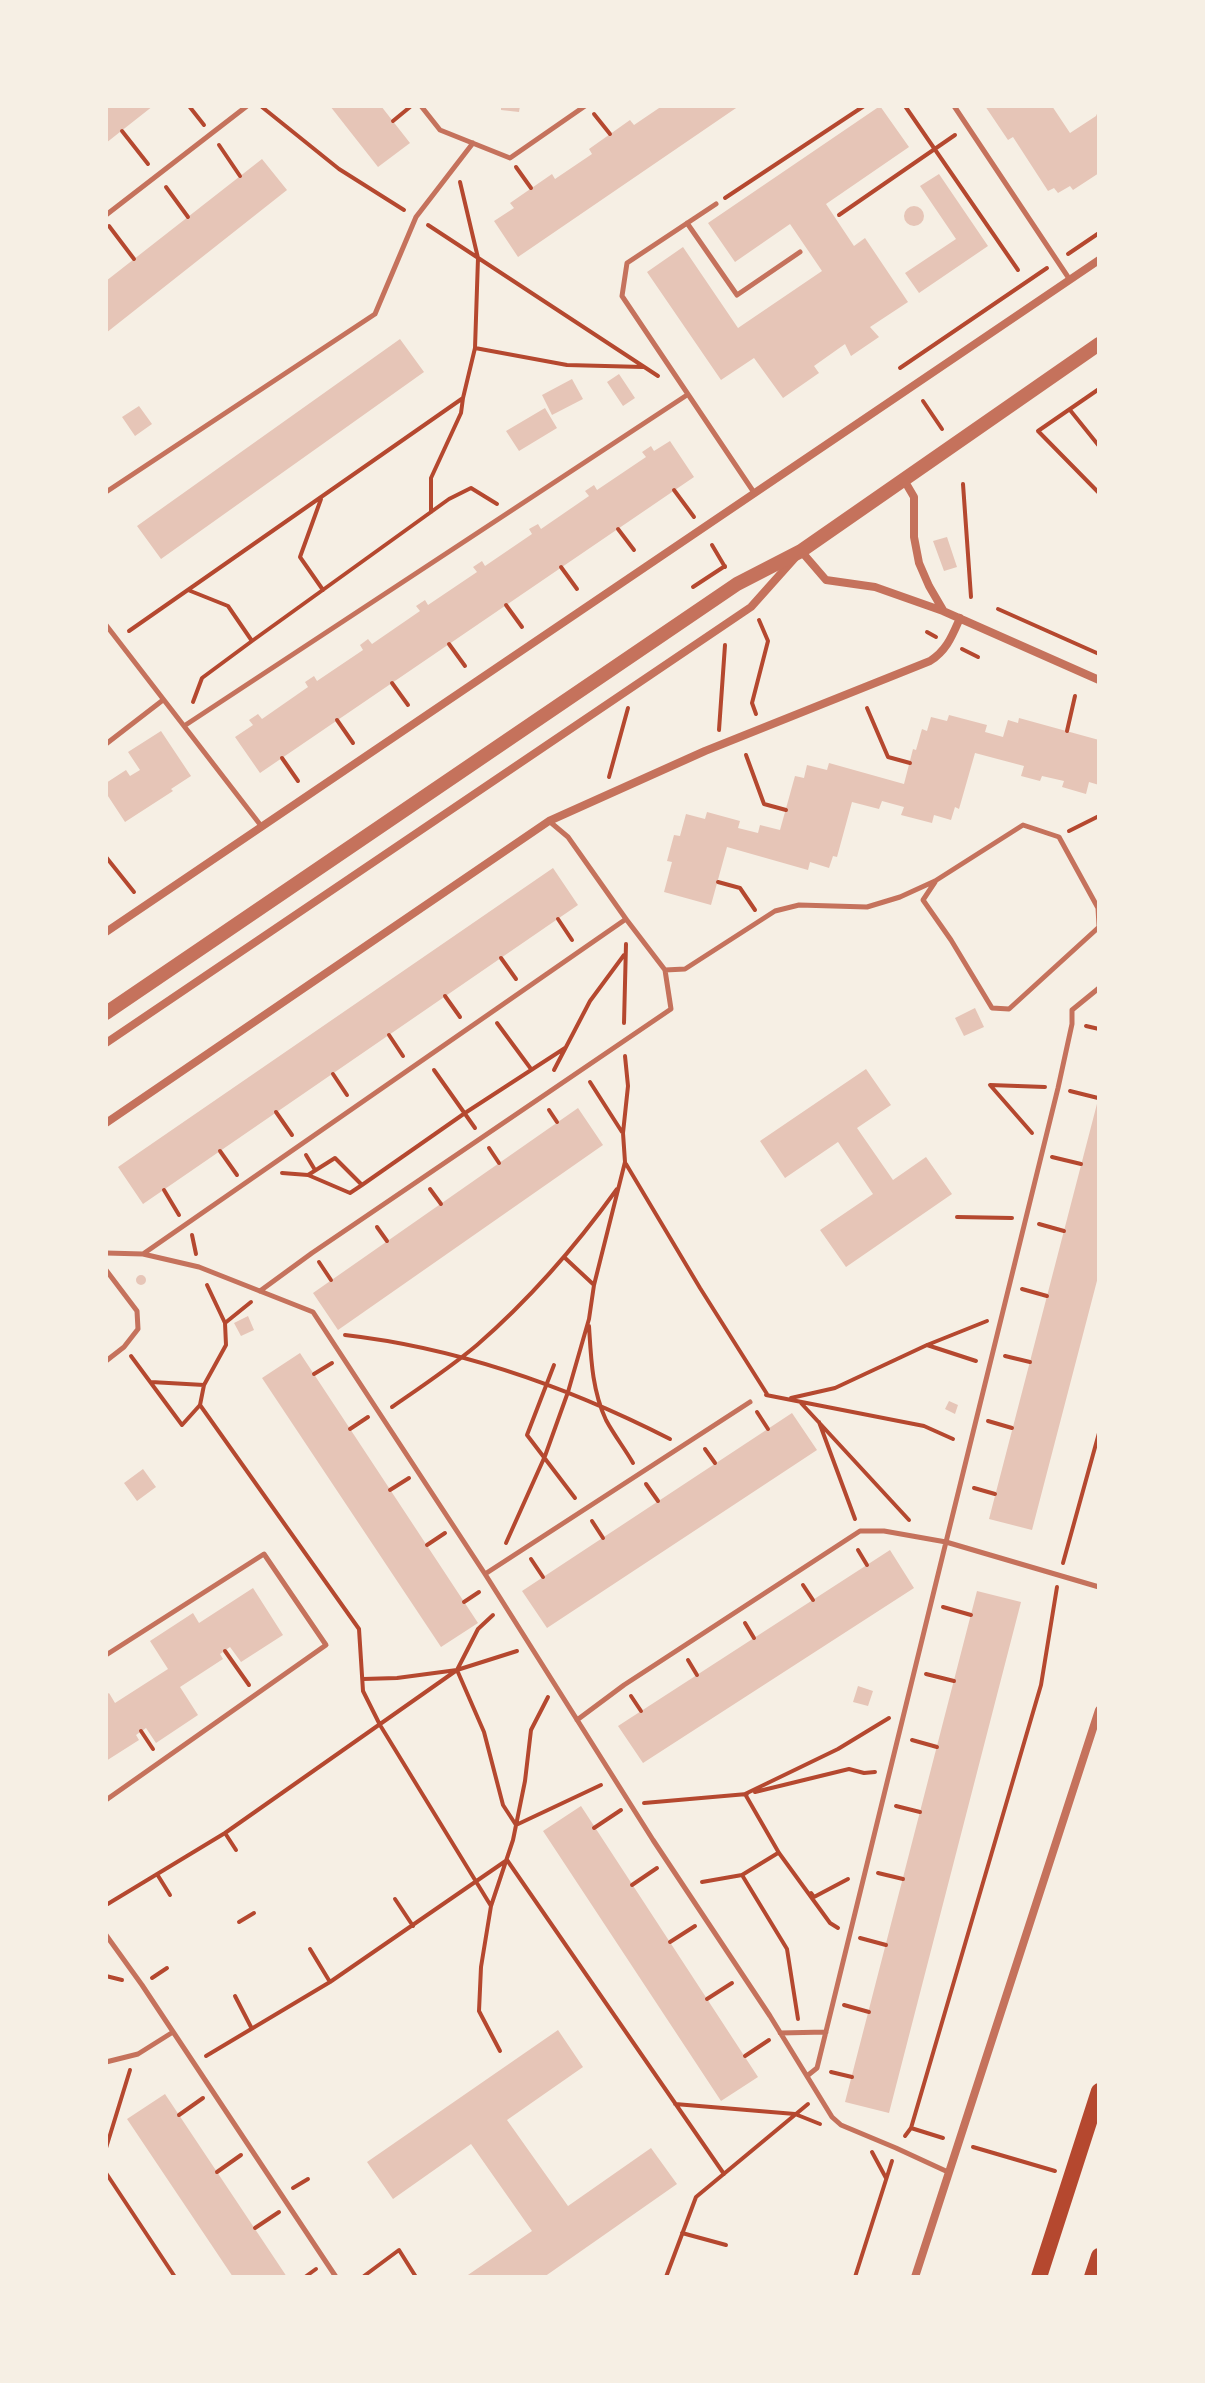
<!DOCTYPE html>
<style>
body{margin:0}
#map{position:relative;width:1205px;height:2383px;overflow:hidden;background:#f6efe4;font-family:"Fira Sans Condensed",sans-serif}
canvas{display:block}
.frame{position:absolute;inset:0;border:108px solid #f6efe4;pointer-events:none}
</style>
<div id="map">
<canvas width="1205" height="2383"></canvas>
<div class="frame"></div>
</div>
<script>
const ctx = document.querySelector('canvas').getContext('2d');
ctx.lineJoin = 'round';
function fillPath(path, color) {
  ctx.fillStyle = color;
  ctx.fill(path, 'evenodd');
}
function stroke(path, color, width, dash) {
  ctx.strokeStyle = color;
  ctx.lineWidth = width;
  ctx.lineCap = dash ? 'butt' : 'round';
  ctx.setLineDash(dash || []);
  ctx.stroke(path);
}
const building = new Path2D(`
 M106,106H153L106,143Z
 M330,106H381L410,143L378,167Z
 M501,106H520L519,112L501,110Z
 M662,106H739L518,257L494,221L514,208L510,203L552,174L555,179L592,154L589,149L630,120L634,125Z
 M880,106L909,147L826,204L854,246L865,238L908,302L870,327L879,337L851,356L845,344L814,366L819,373L783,398L754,358L721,380L647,272L683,247L738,328L822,271L790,224L735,262L708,223Z
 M985,106H1052L1070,133L1096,116L1099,109V173L1073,190L1070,186L1058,193L1054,188L1048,191L1013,137L1008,140Z
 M262,159L287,190L106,333V281Z
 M939,174L988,246L919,293L905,273L956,239L920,186Z
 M904 216a10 10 0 1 1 20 0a10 10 0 1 1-20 0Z
 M400,339L424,372L161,559L137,526Z
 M619,374L635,398L623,406L607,382Z
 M572,379L583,399L552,415L542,395Z
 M139,406L152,424L135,436L122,417Z
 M545,408L557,428L519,451L506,431Z
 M670,441L694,477L260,773L235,737L253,725L249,720L258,714L262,719L308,687L305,682L314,676L317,681L363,650L360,645L368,639L372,644L420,611L416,606L425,600L428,605L477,572L473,567L482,561L485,566L532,534L529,529L538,524L541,529L589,496L585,491L594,485L597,490L646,457L642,452L651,446L654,451Z
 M947,537L957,567L944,571L933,541Z
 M949,715L987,725L985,732L1003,737L1008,720L1018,723L1019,718L1099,740V785L1089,782L1086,794L1062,787L1064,781L1042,776L1040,781L1021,776L1024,766L975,753L959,809L955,807L951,820L934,815L932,823L901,815L904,807L882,801L879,809L852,802L837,857L833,856L829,868L810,862L808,870L727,847L711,905L664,892L672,862L667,861L674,835L680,836L686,814L705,819L707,812L740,821L738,828L758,833L760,825L780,830L795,776L804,778L807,765L827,770L829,763L904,784L913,749L916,750L922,729L927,731L931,717L947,721Z
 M161,731L191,776L171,789L173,791L125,822L106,793V783L126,770L130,776L140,770L128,752Z
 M553,868L578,905L143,1204L118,1167Z
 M975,1008L984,1027L964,1036L955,1018Z
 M866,1069L891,1105L857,1128L893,1180L926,1157L952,1194L846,1267L820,1230L873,1194L838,1142L785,1178L760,1141Z
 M1098,1100L1099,1273L1032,1530L989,1519Z
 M578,1108L603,1145L338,1330L313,1293Z
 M136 1280a5 5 0 1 1 10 0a5 5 0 1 1-10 0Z
 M248,1316L254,1330L241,1336L234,1323Z
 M300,1353L478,1623L441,1647L262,1378Z
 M949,1401L958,1405L955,1414L945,1409Z
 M792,1413L817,1450L547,1628L522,1591Z
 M143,1469L156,1487L137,1501L124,1483Z
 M890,1550L914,1588L643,1763L618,1726Z
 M253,1588L283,1635L241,1662L230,1647L220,1654L223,1659L180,1687L198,1715L156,1743L146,1728L136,1735L139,1740L106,1761V1695L109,1693L115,1703L168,1669L150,1641L193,1613L199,1623Z
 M977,1591L1021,1602L889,2113L845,2102Z
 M858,1686L873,1691L868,1706L853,1702Z
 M581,1806L758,2077L721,2101L543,1831Z
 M558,2030L583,2067L507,2120L568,2206L651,2148L677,2184L544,2277H465L532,2231L471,2144L393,2199L367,2162Z
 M165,2094L287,2277H233L127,2119Z`);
const path = new Path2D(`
 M189,106L204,125
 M905,106L1018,270
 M262,107L339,169L404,210
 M594,114L610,134
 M393,121L410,107
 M122,131L148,164
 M219,145L240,176
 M516,167L531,188
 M166,187L188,217
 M725,198L864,106
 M839,215L955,135
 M428,225L658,376
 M109,226L134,259
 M1068,254L1099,233
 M475,348L567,365L643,367
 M900,368L1047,268
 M1099,389L1038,431L1099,493
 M923,401L942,429
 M1070,410L1099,446
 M963,484L971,597
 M674,490L694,517
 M321,499L300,557L323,590
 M431,512V478L461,413L463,398
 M618,529L634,550
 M712,545L725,567
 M561,567L577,589
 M693,587L725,566
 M188,590L228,606L252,641L202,678L193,702
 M506,605L522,627
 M998,609L1099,654
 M129,631L463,398L475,348L478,258L460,182
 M927,632L936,637
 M252,641L449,499L471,488L497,504
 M449,644L465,666
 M962,649L978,657
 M392,683L408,705
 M867,708L888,757L910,763
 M756,714L752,703L768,641L759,620
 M337,720L353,743
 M719,730L725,645
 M1067,731L1075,696
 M746,755L764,804L786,810
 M282,758L298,781
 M609,777L628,708
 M1069,831L1099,816
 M106,857L134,892
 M718,882L740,888L755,910
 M558,919L572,940
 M501,958L516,979
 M445,996L460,1017
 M497,1023L531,1069
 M624,1023L626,944
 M1086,1026L1099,1029
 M389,1035L403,1056
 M434,1070L475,1128
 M554,1070L590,1001L624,955
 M333,1074L347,1095
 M590,1082L622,1132
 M1070,1091L1098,1098
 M549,1110L557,1122
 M276,1112L292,1135
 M1032,1133L990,1085L1045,1087
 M489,1148L499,1163
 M220,1151L237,1175
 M306,1155L315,1170
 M1052,1157L1081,1164
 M335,1158L362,1185L350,1193L308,1175Z
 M626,1164L700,1288L767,1394
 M282,1173L308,1175
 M362,1185L465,1113L565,1048
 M430,1189L441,1204
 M164,1190L179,1215
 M957,1217L1012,1218
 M1039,1224L1064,1231
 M377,1227L387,1241
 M192,1235L196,1254
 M564,1257L594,1285
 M319,1262L331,1280
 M1022,1289L1047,1296
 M225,1323L251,1302
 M589,1326C591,1358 592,1390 606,1420C614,1435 625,1449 633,1463
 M345,1335C459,1348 568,1387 670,1439
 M927,1345L976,1361
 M131,1356L182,1425L200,1405L204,1385L226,1345L225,1323L207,1285
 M1005,1356L1030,1362
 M554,1365L527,1435L575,1498
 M314,1374L332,1363
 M151,1382L204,1385
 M766,1395L924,1426L953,1439
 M791,1398L835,1388L927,1345L987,1321
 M801,1403L909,1520
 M200,1405L359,1629L363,1691L380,1725L491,1906
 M392,1407C421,1387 451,1367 477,1345C530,1299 576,1246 617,1189
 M757,1412L768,1429
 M988,1421L1012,1428
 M819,1422L855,1519
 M350,1429L368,1417
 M705,1449L715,1463
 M646,1484L658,1501
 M974,1488L995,1494
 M390,1490L409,1478
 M592,1521L603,1538
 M506,1543L545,1456L568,1392L589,1319L594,1285L625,1162L623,1133L628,1086L625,1056
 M427,1545L445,1533
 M858,1550L867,1565
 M531,1559L543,1577
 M1063,1563L1099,1433
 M803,1585L813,1600
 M464,1602L479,1592
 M943,1607L971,1615
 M745,1623L754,1638
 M225,1651L249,1685
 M688,1660L697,1675
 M457,1670L484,1732L503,1805L516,1825L601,1785
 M926,1674L954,1681
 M363,1679L397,1678L457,1670L517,1651
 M631,1696L641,1711
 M141,1731L153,1749
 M912,1740L937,1747
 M755,1792L849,1769L864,1773L875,1772
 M644,1803L747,1794
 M896,1806L920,1812
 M594,1828L621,1810
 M225,1833L236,1850
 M878,1873L903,1879
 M157,1874L170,1895
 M742,1875L787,1949L798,2019
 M702,1882L742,1875L778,1853
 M632,1885L657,1868
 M811,1893L814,1897L848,1879
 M395,1899L413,1926
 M106,1905L225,1833L457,1670L478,1629L493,1615
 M239,1922L254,1913
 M838,1928L830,1923L779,1853L745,1794L838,1749L889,1718
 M860,1938L886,1945
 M670,1942L695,1926
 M310,1949L330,1982
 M106,1976L122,1980
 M152,1978L167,1968
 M235,1996L251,2027
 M707,1999L732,1983
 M844,2005L869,2012
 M500,2051L479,2011L481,1967L491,1906L513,1840L525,1781L531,1730L548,1697
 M206,2056L330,1982L507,1860L724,2174
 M745,2056L769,2040
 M831,2072L852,2077
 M675,2104L795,2114L820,2124
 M179,2115L203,2098
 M911,2128L943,2138
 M905,2136L911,2128L1041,1685L1057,1587
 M973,2147L1055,2171
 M106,2148L130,2070
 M872,2152L886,2178
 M217,2172L241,2155
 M106,2173L175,2277
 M293,2188L308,2179
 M255,2228L279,2212
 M682,2233L726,2245
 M364,2276L399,2250L416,2277
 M305,2277L316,2269
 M666,2277L696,2197L808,2104
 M855,2277L892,2161`);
const service = new Path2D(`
 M421,106L440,130L510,158L585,106
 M954,106L1070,280
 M716,204L627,263L622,296L755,494
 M106,215L247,106
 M687,223L737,295L800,252
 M106,492L375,314L416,217L473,143
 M106,625L262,827
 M184,726L687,395
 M106,744L163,700
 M935,882L923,900L951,940L992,1008L1009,1009L1099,927
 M665,970L685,969L775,911L799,905L867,907L900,897L935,881L1023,825L1059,837L1098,908L1099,926
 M106,1253L143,1254L626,919L568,837L549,821
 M143,1254L199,1267L313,1312L485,1574L653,1840L770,2016L832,2117L841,2125L896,2148L948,2172
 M106,1270L137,1311L138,1329L124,1347L106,1361
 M260,1291L312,1253L671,1009L665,970L626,919
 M485,1574L750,1402
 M106,1655L264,1554L326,1645L106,1800
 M577,1720L624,1685L860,1531H884L946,1542L1058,1088L1072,1024V1010L1099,988
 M106,1935L142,1985L336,2277
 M780,2033L826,2032
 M106,2062L138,2054L173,2032
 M807,2076L817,2068L946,1542L1099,1587`);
const minor = new Path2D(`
 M904,480L914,497V537L919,563L929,586L943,610
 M106,932L1099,260
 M106,1043L751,607L801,551L826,580L875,587L943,611L1099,680
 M106,1123L549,821L705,751L930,661C947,650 952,636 960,618
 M915,2277L1099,1710`);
const tertiary = new Path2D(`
 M106,1013L737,584L801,551L1099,344`);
const primary = new Path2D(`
 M1039,2277L1099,2091
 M1092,2277L1099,2256`);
fillPath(building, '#e6c5b7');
stroke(path, '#b5482f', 4);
stroke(service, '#c5725c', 5);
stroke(minor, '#c5725c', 8);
stroke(tertiary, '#c5725c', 14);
stroke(primary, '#b5482f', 16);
</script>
